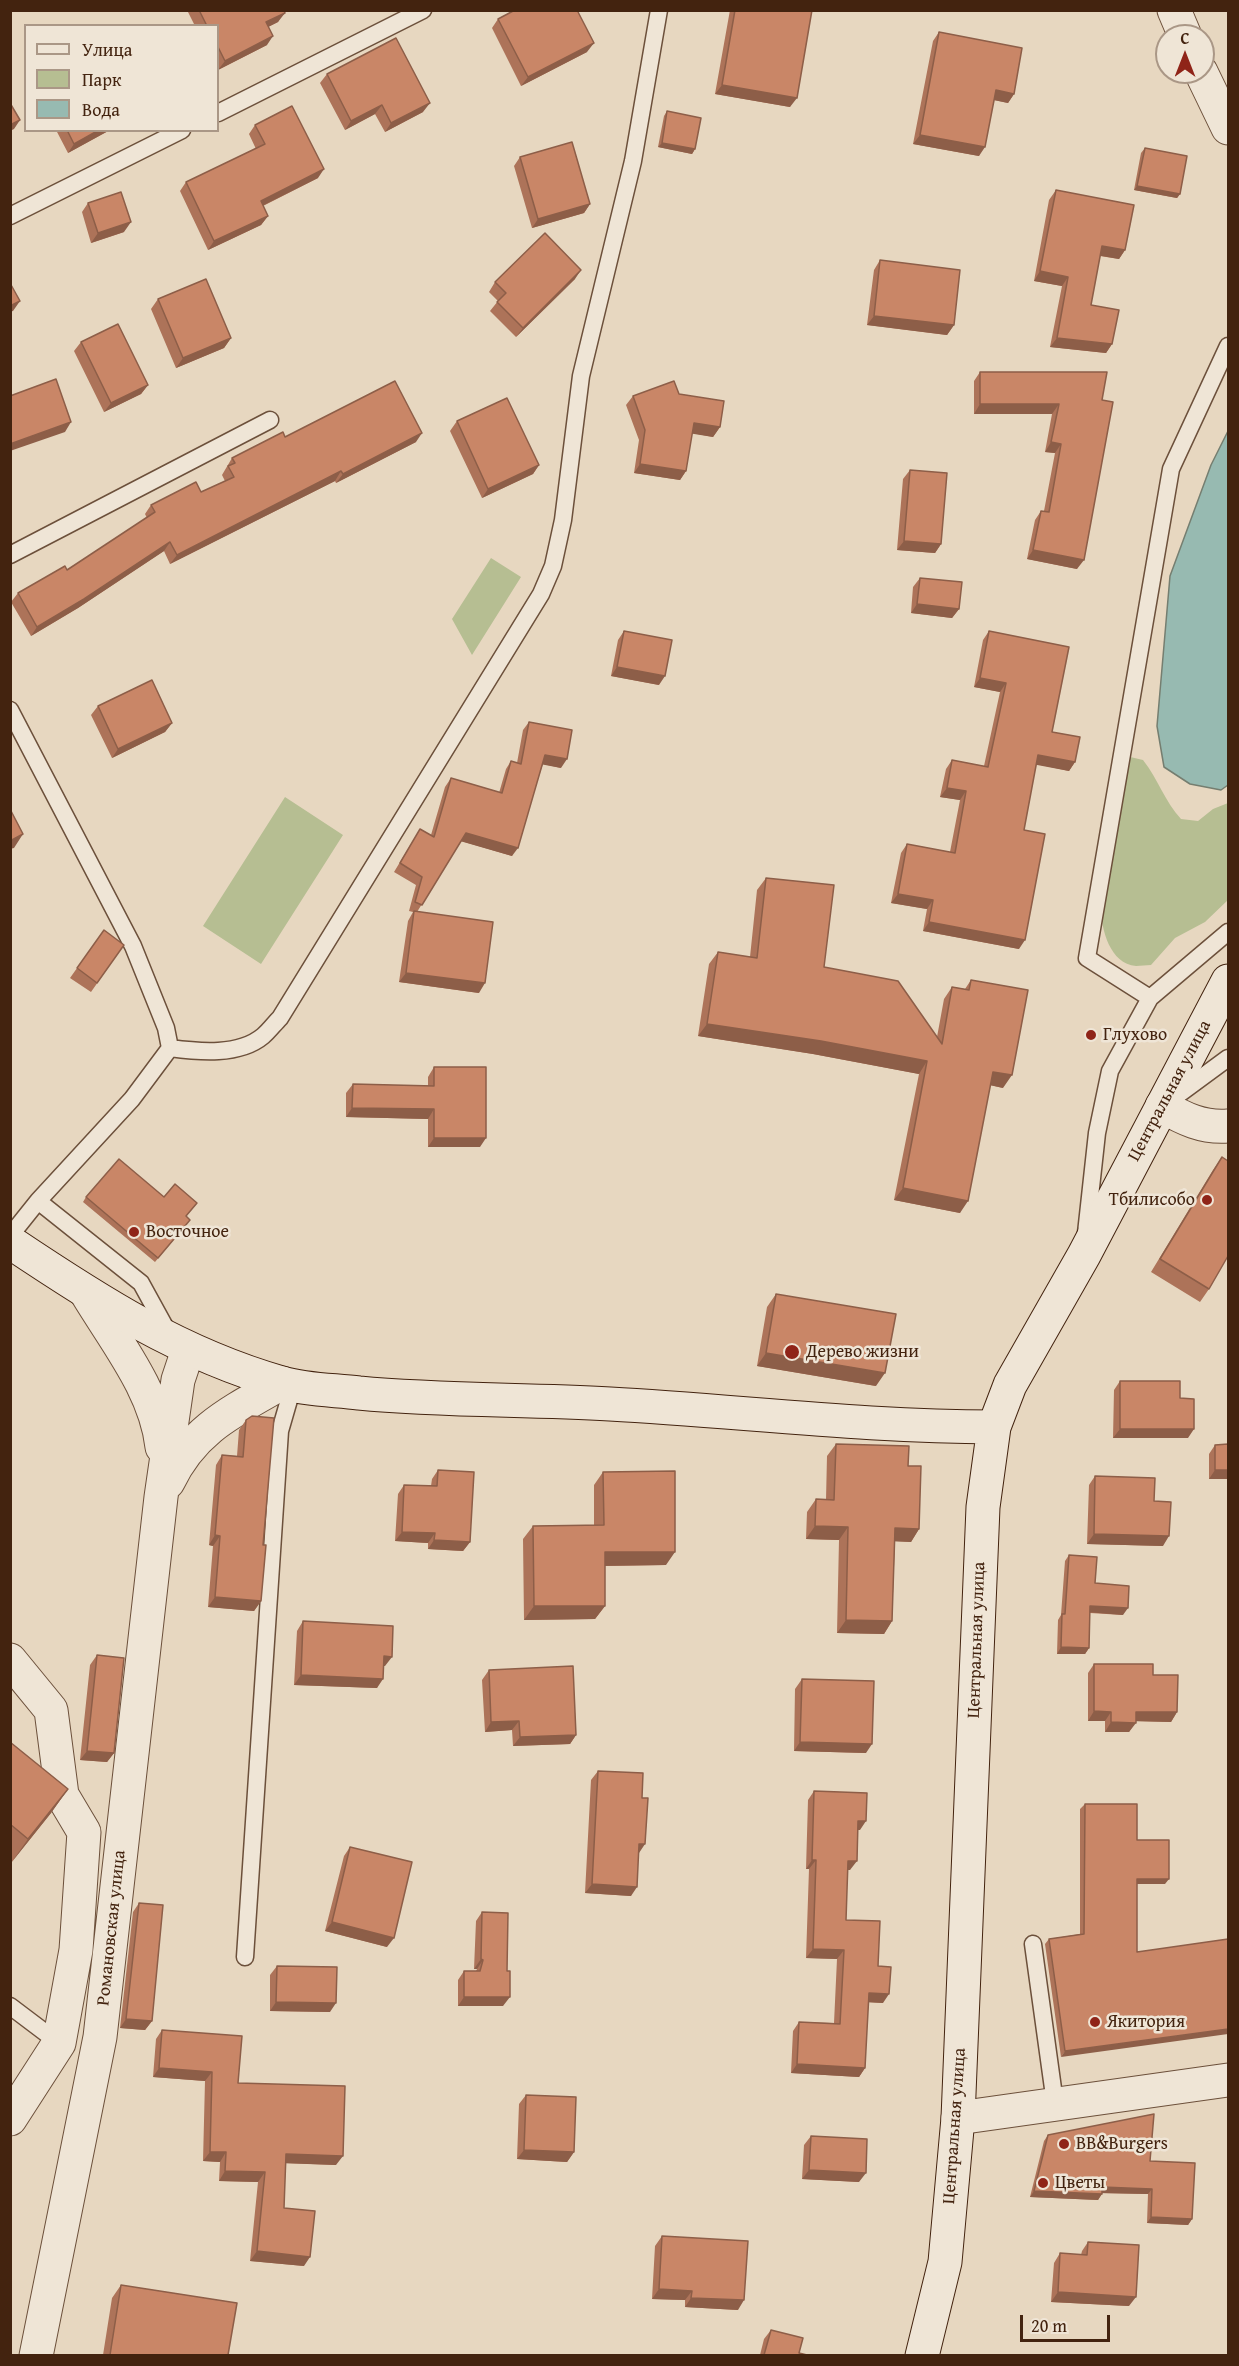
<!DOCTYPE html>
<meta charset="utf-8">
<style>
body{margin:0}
#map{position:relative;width:1239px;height:2366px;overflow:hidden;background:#e7d7c0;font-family:"Gentium Book Plus",serif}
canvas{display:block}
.frame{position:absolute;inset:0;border:12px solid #43230f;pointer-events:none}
.legend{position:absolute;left:24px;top:24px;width:195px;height:108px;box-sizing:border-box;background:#efe5d6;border:2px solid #aa9786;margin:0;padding:8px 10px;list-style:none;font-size:18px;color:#43230f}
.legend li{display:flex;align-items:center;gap:12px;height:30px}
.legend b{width:30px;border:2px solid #aa9786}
.north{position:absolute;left:1155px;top:24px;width:60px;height:60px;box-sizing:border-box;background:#efe5d6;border:2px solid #aa9786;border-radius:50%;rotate:0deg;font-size:16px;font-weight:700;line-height:24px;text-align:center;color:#43230f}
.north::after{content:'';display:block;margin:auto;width:21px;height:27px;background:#8f2418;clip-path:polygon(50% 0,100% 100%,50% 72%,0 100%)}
.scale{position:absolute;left:1020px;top:2315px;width:90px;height:27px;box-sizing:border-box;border:3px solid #43230f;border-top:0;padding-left:8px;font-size:18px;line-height:21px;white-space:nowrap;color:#43230f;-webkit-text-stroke:4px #efe5d6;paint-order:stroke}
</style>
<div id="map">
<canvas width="1239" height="2366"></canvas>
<div class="frame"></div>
<ul class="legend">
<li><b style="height:8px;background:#efe5d6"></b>Улица</li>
<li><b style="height:16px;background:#b6be92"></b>Парк</li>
<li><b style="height:16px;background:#97bab1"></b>Вода</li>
</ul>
<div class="north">С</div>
<div class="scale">20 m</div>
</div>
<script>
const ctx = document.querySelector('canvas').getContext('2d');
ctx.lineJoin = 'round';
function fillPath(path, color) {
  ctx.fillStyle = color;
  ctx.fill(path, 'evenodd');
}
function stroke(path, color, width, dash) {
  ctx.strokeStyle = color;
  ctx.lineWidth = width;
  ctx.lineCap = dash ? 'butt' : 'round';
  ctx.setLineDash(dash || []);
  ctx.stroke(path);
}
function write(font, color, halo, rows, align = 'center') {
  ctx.font = font + ' "Gentium Book Plus",serif';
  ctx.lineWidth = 5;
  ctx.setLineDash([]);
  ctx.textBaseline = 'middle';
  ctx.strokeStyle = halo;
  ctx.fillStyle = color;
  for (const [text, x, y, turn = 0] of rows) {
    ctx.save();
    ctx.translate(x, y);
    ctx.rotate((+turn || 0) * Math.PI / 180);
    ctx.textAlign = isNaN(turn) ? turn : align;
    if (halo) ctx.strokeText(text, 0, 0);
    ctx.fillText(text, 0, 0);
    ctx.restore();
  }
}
const green = new Path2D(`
 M491,558L521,577L472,655L452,619Z
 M1126,756L1143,760C1158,779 1165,802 1181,819L1198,821L1213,809L1228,803V900L1205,922L1175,938L1151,965C1146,965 1141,966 1136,966C1110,964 1101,929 1101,908Z
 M285,797L343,835L261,964L203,926Z`);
const water = new Path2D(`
 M1228,431V785L1221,790L1190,784L1164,767L1157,726L1170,576L1211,465Z`);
const lane = new Path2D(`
 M218,113L423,10
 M10,216L182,130
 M10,555L270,420
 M10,710L133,946L166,1028L170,1048L132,1099L38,1201L10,1236
 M1150,998L1087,958L1171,469L1228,346
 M170,1048C199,1052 239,1056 263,1036C269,1031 274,1024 280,1018L541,594L553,566L563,520L581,376L633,161L659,10
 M1175,1097L1228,1058
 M38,1201L141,1283L169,1334
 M1086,1233L1097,1133L1110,1071L1150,998L1228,932
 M1033,1944L1055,2103
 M245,1957L280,1431L293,1386
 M10,2006L59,2043`);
const street = new Path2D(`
 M1174,10L1185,36
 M1201,72L1228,128
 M1162,1106C1184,1119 1203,1128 1228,1126
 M87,1294C116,1342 156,1391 162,1447
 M168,1482C193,1429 233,1411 282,1383
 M10,1660L51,1710L62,1795L84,1832L76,1950L59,2043L10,2119
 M958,2118L1228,2080
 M36,2356L100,2037L161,1497L178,1380L188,1350`);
const secondary = new Path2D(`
 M10,1242C98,1301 180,1354 282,1383C306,1390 334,1390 359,1393C442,1401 526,1399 610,1404C738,1411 866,1427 994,1427
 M922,2356L945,2262L958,2118L983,1507L994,1427L1010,1385L1084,1255L1228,981`);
const wall = new Path2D(`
 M187,10H284L278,22L268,27L267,45L218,70V26H195Z
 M730,10H812L790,107L715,94Z
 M498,19L587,52L521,86L492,28Z
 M939,32L1014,94L1008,103L994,100L979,156L913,144L933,41Z
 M327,74L423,112L385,132L375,114L345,130L320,83Z
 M667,111L695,149L692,154L658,147L664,116Z
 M255,125L318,178L263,206L268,216L261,225L208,250L180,191L186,182L256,149L249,134Z
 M56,130H110L68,153Z
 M1145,148L1180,194L1177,198L1134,190L1141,153Z
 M520,157L590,204L584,213L532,228L514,166Z
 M1056,190L1125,250L1119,259L1100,256L1091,305L1112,344L1106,353L1050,347L1062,286L1034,281L1049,200Z
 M88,203L124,232L91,243L82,212Z
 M880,260L954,325L947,335L867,325L874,270Z
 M575,279L516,337L490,311L498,301L489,292L495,282Z
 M158,299L231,338L224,348L176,368L151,309Z
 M81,342L148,385L141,394L104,412L74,351Z
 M980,372L1102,400L1077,569L1027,559L1035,520L1041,511H1044L1055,453L1045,452L1052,414H974V381Z
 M679,394L720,427L713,437L692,433L686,471L680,480L634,473L639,440L626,405L633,396Z
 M457,421L539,465L533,474L482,498L450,431Z
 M285,437L416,442L336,483L335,481L170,564L164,551L78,608L31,636L11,602L18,593L67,570L147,518L145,514L151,505L201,492L225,481L222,475L232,458Z
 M910,470L941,544L935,553L897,550L903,479Z
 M920,578L959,609L952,618L911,613L913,587Z
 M624,631L659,685L611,676L618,640Z
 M989,631L1052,732L1075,762L1069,771L1036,764L1024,830L1019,949L923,931L927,909L891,903L901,853L907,844L950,852L960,800L940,797L946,769L952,760L984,766L1000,692L974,687L983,640Z
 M98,706L172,723L165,732L112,758L91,715Z
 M529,722L561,768L543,764L512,856L461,841L417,912L479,993L399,982L408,921L413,912L409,911L416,885L394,872L420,829L431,835L445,787L451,778L499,793L506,769L511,761L517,763L523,730Z
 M766,878L824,967L937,1037L944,999L952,987L965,989L971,980L1003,1088L990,1085L960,1213L894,1200L919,1074L813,1054L698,1036L709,964L718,952L750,957L757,890Z
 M104,930L124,945L91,992L70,978Z
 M434,1067L480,1147H428V1119L346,1117V1093L353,1084L428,1086V1077Z
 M1222,1157L1209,1289L1200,1302L1151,1272L1213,1170Z
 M86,1197H164L197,1203L186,1216L187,1224L155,1262L83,1202Z
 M776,1294L876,1386L757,1366L767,1307Z
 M1120,1381L1180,1398L1188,1438H1113L1114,1390Z
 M246,1420L263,1545L261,1601L254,1611L208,1607L213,1546L209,1545L216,1465L222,1455L237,1456L239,1430Z
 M836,1444L908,1466L919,1529L911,1542L895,1541L892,1621L884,1634L837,1633L839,1540L806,1539L807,1512L816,1499L826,1500L827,1456Z
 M1228,1444V1479H1209V1454L1215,1445Z
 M438,1470L470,1542L463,1551L428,1549V1543L395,1541L398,1494L404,1485L431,1486L432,1479Z
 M603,1472L666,1565L605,1566V1606L595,1619L524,1620L523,1539L533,1526L594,1525V1485Z
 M1095,1476L1163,1546L1087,1544L1089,1485Z
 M1069,1555L1123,1615L1090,1613L1089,1648L1085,1654H1057L1058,1620L1061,1615L1065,1561Z
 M303,1621L385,1666H384L377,1688L294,1685L297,1631Z
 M97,1655L114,1753L107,1762L80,1760L90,1665Z
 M1094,1664L1153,1675L1177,1712L1171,1722L1136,1721L1129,1732H1105V1721H1088V1673Z
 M489,1670L576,1735L570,1744L513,1746L512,1730L485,1732L482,1680Z
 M802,1679L866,1753L794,1751L795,1689Z
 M10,1742L68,1789L51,1813L11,1863L10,1862Z
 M598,1771L639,1853L631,1896L585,1893L591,1780Z
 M814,1791L860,1830H857L850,1870H847L846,1920L878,1966L883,2003L868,2002L865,2068L859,2077L791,2073L793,2031L799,2022L834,2023L837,1959L806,1958L809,1869H806L808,1800Z
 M1085,1804L1137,1840L1165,1884H1137V1952L1061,2057L1045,1944L1049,1939L1080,1934V1809Z
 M350,1847L387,1947L325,1931L344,1856Z
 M139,1903L152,2021L145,2030L120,2028L133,1912Z
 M482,1912L507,1971L503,2006H458V1980L464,1971H476L477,1969H474L476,1921Z
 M277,1966L330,2012L270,2011V1975Z
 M162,2030L238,2083L336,2165L285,2163L284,2208L304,2266L250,2261L258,2182L219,2181L220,2162L203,2161L205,2081L153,2077L156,2039Z
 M526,2095L574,2152L567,2162L517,2159L519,2104Z
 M1048,2135L1150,2161L1192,2219L1188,2225L1147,2223L1148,2194L1102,2193L1098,2200L1030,2197L1044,2141Z
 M811,2136L859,2182L802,2179L804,2145Z
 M662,2236L738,2310L685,2307V2300L652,2299L655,2246Z
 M1088,2242L1129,2306L1051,2302L1054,2263L1060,2253L1081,2255L1082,2251Z
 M121,2285L228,2355H103L112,2298Z
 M771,2330L799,2353L807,2355H760L764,2339Z`);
const shadedWall = new Path2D(`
 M285,13L278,22L260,31L266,22Z
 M273,36L267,45L218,70L225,61Z
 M594,43L587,52L521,86L528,77Z
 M722,85L797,98L790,107L715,94Z
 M996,90L1014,94L1008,103L989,99Z
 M430,103L423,112L385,132L391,123Z
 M382,105L375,114L345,130L351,121Z
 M20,120L14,129L10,131V125Z
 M99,130H110L68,153L74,144Z
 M920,135L985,147L979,156L913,144Z
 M662,143L695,149L692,154L658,147Z
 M324,169L318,178L254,210L261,201Z
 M1137,186L1180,194L1177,198L1134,190Z
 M590,204L584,213L532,228L538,219Z
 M268,216L261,225L208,250L214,241Z
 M131,222L124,232L91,243L98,233Z
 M1102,246L1125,250L1119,259L1096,255Z
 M581,270L575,279L516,337L523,328Z
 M1040,271L1068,277L1062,286L1034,281Z
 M20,301L13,311L10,312V306Z
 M874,316L954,325L947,335L867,325Z
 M231,338L224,348L176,368L183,358Z
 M1057,338L1112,344L1106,353L1050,347Z
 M148,385L141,394L104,412L111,403Z
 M980,404H1059L1052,414H974Z
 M71,422L65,432L10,451V444Z
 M694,423L720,427L713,437L688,433Z
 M422,433L416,442L336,483L343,474Z
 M1051,442L1061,444L1055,453L1045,452Z
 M640,464L686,471L680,480L634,473Z
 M539,465L533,474L482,498L488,489Z
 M341,471L335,481L170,564L177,555Z
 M904,541L941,544L935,553L897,550Z
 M170,542L164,551L78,608L31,636L37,627Z
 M1033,550L1084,560L1077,569L1027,559Z
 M917,604L959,609L952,618L911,613Z
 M617,667L665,676L659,685L611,676Z
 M980,678L1006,683L1000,692L974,687Z
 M172,723L165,732L112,758L118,749Z
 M545,755L567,759L561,768L540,764Z
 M1038,755L1075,762L1069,771L1032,764Z
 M947,788L966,791L960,800L940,797Z
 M466,833L518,848L512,856L460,841Z
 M23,834L14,848L10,849V841Z
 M898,894L933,900L927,909L891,903Z
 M929,922L1025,940L1019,949L923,931Z
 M406,973L485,983L479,993L399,982Z
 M707,1024L821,1041L927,1061L919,1074L813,1054L698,1036Z
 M993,1072L1012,1075L1003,1088L985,1084Z
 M352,1108L434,1109L428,1119L346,1117Z
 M434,1138H486L480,1147H428Z
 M903,1188L968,1201L960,1213L894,1200Z
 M766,1353L885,1373L876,1386L757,1366Z
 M1120,1429H1194L1188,1438H1113Z
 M1215,1470H1228V1479H1209Z
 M815,1526L848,1527L839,1540L806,1539Z
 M895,1528L919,1529L911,1542L886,1541Z
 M402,1532L435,1533L428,1543L395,1541Z
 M1094,1534L1169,1536L1163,1546L1087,1544Z
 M215,1535L220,1536L213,1546L209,1545Z
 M434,1540L470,1542L463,1551L428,1549Z
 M605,1552H675L666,1565L595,1566Z
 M215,1597L261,1601L254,1611L208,1607Z
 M534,1606H605L595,1619L524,1620Z
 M1090,1606L1128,1608L1123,1615L1086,1612Z
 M846,1620L892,1621L884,1634L837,1633Z
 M1061,1647L1089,1648L1085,1654H1057Z
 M384,1656L392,1657L385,1666H378Z
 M301,1675L383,1679L377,1688L294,1685Z
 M1094,1711L1111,1712L1105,1721H1088Z
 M1136,1712H1177L1171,1722L1129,1721Z
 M519,1721L512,1730L485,1732L491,1722Z
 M1111,1722L1136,1723L1129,1732H1105Z
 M576,1735L570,1744L513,1746L520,1737Z
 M800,1742L872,1744L866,1753L794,1751Z
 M87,1751L114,1753L107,1762L80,1760Z
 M68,1789L51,1813L11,1863L28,1839Z
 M858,1821H866L860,1830H851Z
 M639,1844H645L639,1853Z
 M812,1860H816L809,1869H806Z
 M848,1861H857L850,1870H841Z
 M1137,1879H1169L1165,1884H1133Z
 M592,1884L637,1887L631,1896L585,1893Z
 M332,1922L394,1938L387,1947L325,1931Z
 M813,1949L844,1950L837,1959L806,1958Z
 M481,1959L483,1960L477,1969H474Z
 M869,1993L889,1994L883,2003L863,2002Z
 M464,1997H510L503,2006H458Z
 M276,2002L336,2003L330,2012L270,2011Z
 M126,2019L152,2021L145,2030L120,2028Z
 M1228,2029V2034L1061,2057L1065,2051Z
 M797,2064L865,2068L859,2077L791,2073Z
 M159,2068L212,2072L205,2081L153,2077Z
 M524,2150L574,2152L567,2162L517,2159Z
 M210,2152H226L220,2162L203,2161Z
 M286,2154L343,2156L336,2165L279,2163Z
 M809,2170L866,2173L859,2182L802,2179Z
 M225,2171L265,2172L258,2182L219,2181Z
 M1102,2187L1152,2189L1148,2194L1098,2193Z
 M1034,2191L1102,2194L1098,2200L1030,2197Z
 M1151,2217L1192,2219L1188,2225L1147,2223Z
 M257,2251L310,2257L304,2266L250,2261Z
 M659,2289L692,2291L685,2300L652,2299Z
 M1058,2292L1136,2297L1129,2306L1051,2302Z
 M691,2298L744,2300L738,2310L685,2307Z`);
const building = new Path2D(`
 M199,10H284L285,13L266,22L273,36L225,61L218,47V26H207Z
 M515,10H577L594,43L528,77L498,19Z
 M735,10H812L797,98L722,85Z
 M939,32L1022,48L1014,94L996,90L985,147L920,135Z
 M396,38L430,103L391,123L382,105L351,121L327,74Z
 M10,103L20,120L10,125Z
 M292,106L324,169L261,201L268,216L214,241L186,182L265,144L255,125Z
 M667,111L701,118L695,149L662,143Z
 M67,130H99L74,144Z
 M572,142L590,204L538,219L520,157Z
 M1145,148L1187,156L1180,194L1137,186Z
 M1056,190L1134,205L1125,250L1102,246L1091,305L1119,310L1112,344L1057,338L1068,277L1040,271Z
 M121,192L131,222L98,233L88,203Z
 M545,233L581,270L523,328L497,302L506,293L495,282Z
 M880,260L960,270L954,325L874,316Z
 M206,279L231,338L183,358L158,299Z
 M10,283L20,301L10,306Z
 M118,324L148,385L111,403L81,342Z
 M980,372H1107L1102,400L1113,402L1084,560L1033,550L1041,511L1049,512L1061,444L1051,442L1059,404H980Z
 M56,379L71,422L10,444V396Z
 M395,381L422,433L343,474L341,471L177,555L170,542L84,599L37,627L18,593L65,566L67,570L155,512L151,505L196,482L201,492L234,477L228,466L235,463L232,458L283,432L285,437Z
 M674,381L679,394L724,401L720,427L694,423L686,471L640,464L645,430L633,396Z
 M507,398L539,465L488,489L457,421Z
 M910,470L947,473L941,544L904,541Z
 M920,578L962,582L959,609L917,604Z
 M624,631L672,640L665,676L617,667Z
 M989,631L1069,647L1052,732L1080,737L1075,762L1038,755L1024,830L1045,834L1025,940L929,922L933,900L898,894L907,844L955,853L966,791L947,788L952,760L988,767L1006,683L980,678Z
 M152,680L172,723L118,749L98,706Z
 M529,722L572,730L567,759L545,755L518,848L466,833L422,905L415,902L422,877L400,863L420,829L434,837L451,778L502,793L511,761L521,764Z
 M10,809L23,834L10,841Z
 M766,878L834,885L824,967L898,981L942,1044L952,987L969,990L971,980L1028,990L1012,1075L993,1072L968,1201L903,1188L927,1061L821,1041L707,1024L718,952L757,958Z
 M414,911L493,922L485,983L406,973Z
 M104,930L124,945L97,983L77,968Z
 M434,1067H486V1138H434V1109L352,1108L353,1084L434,1086Z
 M1222,1157L1228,1161V1256L1209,1289L1160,1259Z
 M119,1159L164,1197L175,1184L197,1203L186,1216L190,1220L158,1258L86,1197Z
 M776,1294L896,1314L885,1373L766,1353Z
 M1120,1381H1180V1398L1194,1399V1429H1120Z
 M252,1416L274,1418L263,1545H266L261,1601L215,1597L220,1536L215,1535L222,1455L243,1457L246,1420Z
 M836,1444L909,1446L908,1466H921L919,1529L895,1528L892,1621L846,1620L848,1527L815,1526L816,1499L834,1500Z
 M1228,1444V1470H1215V1445Z
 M438,1470L474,1472L470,1542L434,1540L435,1533L402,1532L404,1485L437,1486Z
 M675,1471V1552H605V1606H534L533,1526L604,1525L603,1472Z
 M1095,1476L1155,1478L1154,1501L1171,1502L1169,1536L1094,1534Z
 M1069,1555L1097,1557L1095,1583L1129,1586L1128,1608L1090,1606L1089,1648L1061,1647L1062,1614H1065Z
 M303,1621L393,1626L392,1657L384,1656L383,1679L301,1675Z
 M97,1655L124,1658L114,1753L87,1751Z
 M1094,1664H1153V1675H1178L1177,1712H1136V1723L1111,1722V1712L1094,1711Z
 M573,1666L576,1735L520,1737L519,1721L491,1722L489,1670Z
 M802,1679L874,1681L872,1744L800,1742Z
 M10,1742L68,1789L28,1839L10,1824Z
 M598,1771L643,1773L642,1798H648L645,1844H639L637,1887L592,1884Z
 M814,1791L867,1793L866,1821H858L857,1861H848L846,1920L880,1921L878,1966L891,1967L889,1994L869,1993L865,2068L797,2064L799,2022L840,2024L844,1950L813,1949L816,1860H812Z
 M1085,1804H1137V1840H1169V1879H1137V1952L1228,1939V2029L1065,2051L1049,1939L1084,1934Z
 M350,1847L412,1862L394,1938L332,1922Z
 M139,1903L163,1905L152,2021L126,2019Z
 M482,1912L508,1913L507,1971H510V1997H464V1971H480L483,1960L481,1959Z
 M277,1966L337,1967L336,2003L276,2002Z
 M162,2030L242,2036L238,2083L345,2086L343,2156L286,2154L284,2208L315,2211L310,2257L257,2251L265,2172L225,2171L226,2152H210L212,2072L159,2068Z
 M526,2095L576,2097L574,2152L524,2150Z
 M1154,2114L1150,2161L1195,2163L1192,2219L1151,2217L1152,2189L1102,2187V2194L1034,2191L1048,2135Z
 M811,2136L867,2139L866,2173L809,2170Z
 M662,2236L748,2241L744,2300L691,2298L692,2291L659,2289Z
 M1088,2242L1139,2245L1136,2297L1058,2292L1060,2253L1087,2255Z
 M121,2285L237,2303L228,2355H110Z
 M771,2330L803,2338L799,2353L807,2355H764Z`);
const markers = [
 [1091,1035,6,"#8f2418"],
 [1207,1200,6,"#8f2418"],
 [134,1232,6,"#8f2418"],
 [792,1352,8,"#8f2418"],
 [1095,2022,6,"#8f2418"],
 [1064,2144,6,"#8f2418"],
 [1043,2183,6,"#8f2418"]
];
const poiNames = [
 ["Глухово",1103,1035],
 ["Тбилисобо",1195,1200,"right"],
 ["Восточное",146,1232],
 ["Дерево жизни",806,1352],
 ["Якитория",1107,2022],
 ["BB&Burgers",1076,2144],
 ["Цветы",1055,2183]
];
const streetNames = [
 ["Центральная улица",1170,1091,-62],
 ["Центральная улица",977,1640,-88],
 ["Романовская улица",112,1928,-84],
 ["Центральная улица",955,2126,-86]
];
fillPath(green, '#b6be92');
fillPath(water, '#97bab1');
stroke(water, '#757e70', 1.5);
stroke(lane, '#6c503b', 19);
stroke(street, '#6c503b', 35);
stroke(secondary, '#43230f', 35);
stroke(lane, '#efe5d6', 16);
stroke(street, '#efe5d6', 33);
stroke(secondary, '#efe5d6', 33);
fillPath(wall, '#ad7359');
fillPath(shadedWall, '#8d5e48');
fillPath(building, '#c98667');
stroke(building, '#8d5e48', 1.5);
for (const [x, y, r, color] of markers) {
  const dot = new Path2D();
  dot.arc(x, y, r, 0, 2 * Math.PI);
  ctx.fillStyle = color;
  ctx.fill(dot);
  stroke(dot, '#efe5d6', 2);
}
write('18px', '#43230f', '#efe5d6', poiNames, 'left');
write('18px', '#43230f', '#efe5d6', streetNames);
</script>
